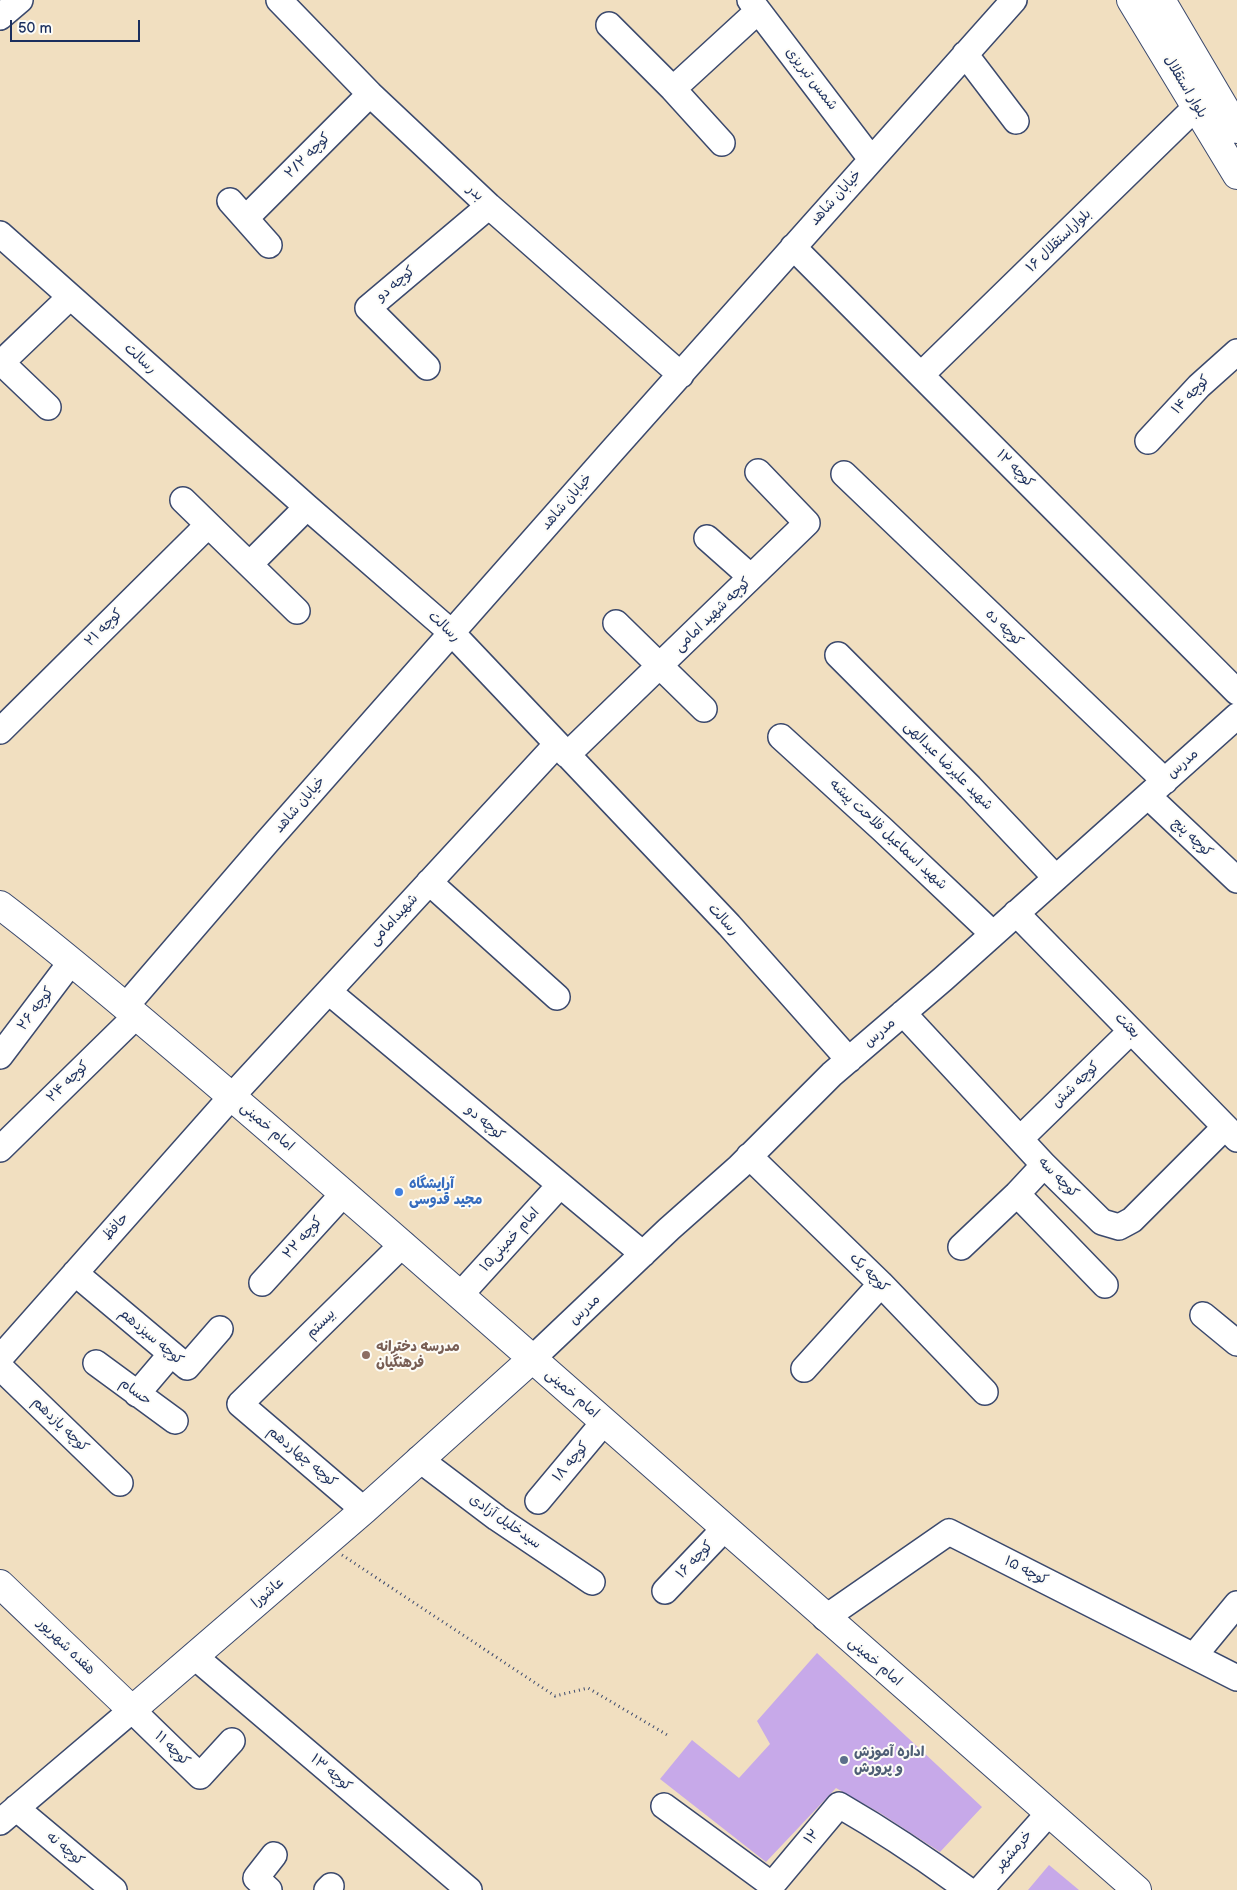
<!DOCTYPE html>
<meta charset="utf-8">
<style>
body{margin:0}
#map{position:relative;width:1237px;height:1890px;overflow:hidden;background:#f1dfc0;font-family:"Balsamiq Sans",sans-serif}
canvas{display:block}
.scale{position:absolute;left:10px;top:20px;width:130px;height:22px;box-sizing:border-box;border:2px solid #1b2f5e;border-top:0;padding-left:6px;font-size:15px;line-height:18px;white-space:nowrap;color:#1b2f5e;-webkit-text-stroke:4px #fdfcf7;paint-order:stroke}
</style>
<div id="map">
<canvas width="1237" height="1890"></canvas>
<div class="scale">50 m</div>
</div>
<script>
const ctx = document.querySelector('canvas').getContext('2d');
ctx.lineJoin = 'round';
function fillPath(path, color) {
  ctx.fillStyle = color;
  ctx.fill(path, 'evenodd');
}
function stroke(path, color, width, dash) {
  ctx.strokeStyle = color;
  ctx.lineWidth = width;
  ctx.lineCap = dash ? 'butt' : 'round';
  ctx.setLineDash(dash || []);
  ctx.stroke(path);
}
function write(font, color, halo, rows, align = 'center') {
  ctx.font = font + ' "Balsamiq Sans","Playpen Sans Arabic",sans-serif';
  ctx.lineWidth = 4;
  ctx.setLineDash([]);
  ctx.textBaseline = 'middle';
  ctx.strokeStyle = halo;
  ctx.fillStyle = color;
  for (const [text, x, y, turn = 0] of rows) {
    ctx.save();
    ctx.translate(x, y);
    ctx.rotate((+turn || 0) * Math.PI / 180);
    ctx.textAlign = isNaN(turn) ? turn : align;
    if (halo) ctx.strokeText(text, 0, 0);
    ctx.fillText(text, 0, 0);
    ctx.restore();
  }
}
const building = new Path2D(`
 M817,1653L982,1807L940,1852L880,1813L836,1788L766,1862L660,1779L692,1740L739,1778L770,1744L757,1721Z
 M1049,1865L1079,1890H1028Z`);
const path = new Path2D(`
 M342,1555L555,1696L588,1688L669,1736`);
const minor = new Path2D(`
 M279,0L370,94L489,206L681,375
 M750,0L871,159
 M0,17L20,0
 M609,25L673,89L722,143
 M965,54L1016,121
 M673,89L758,11
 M230,201L269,245
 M246,218L370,94
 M0,234L307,507L452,633L729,925L849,1060
 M793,247L1237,692
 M2,363L48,407
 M0,364L70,297
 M427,367L368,308L489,206
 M921,375L1197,106
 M1148,441L1199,386L1237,352
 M844,474L1165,781
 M183,500L297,611
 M707,538L751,577
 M250,564L307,507
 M616,623L704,709
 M838,655L970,787L1056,878
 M0,731L208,525
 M781,737L883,830L993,934
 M567,755L807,523L758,472
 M1148,796L1237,880
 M429,882L557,997
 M1016,913L1237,1139
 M329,992L643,1254
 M125,1007L267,842L612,451L1014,0
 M903,1013L1044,1165L1102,1222L1119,1227L1132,1220L1225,1127
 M0,1056L71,962
 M1020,1139L1131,1031
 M0,1149L136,1016
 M749,1156L881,1284L985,1392
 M1017,1194L1105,1285
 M961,1247L1017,1194L1044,1165
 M75,1273L187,1367L220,1329
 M262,1283L344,1193
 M461,1294L560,1185
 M1203,1315L1237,1343
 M0,1358L232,1096L557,744
 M532,1359L669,1229L739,1167L832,1074L943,979L1237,716
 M96,1363L175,1421
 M0,1367L120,1483
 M804,1369L881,1284
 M137,1394L171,1354
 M419,1459L497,1518L592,1582
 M538,1501L604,1422
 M364,1510L240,1404L403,1244
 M665,1591L724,1529
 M825,1618L949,1532L1237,1678
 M194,1656L469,1890
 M1194,1656L1237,1604
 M664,1806L772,1885L839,1805C884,1831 926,1859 968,1890
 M16,1808L114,1890
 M0,1822L132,1710L200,1776L232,1741
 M269,1890L256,1878L274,1855
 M327,1890L331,1886
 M980,1890L1049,1813`);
const major = new Path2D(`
 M1131,0L1237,175
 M1161,0L1237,129
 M0,905C54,946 106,990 158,1034C285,1141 410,1251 535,1361C735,1538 936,1714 1137,1890
 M0,1584L132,1710L364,1510L532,1359`);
const markers = [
 [399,1192,5,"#3f7fe0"],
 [366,1355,5,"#8d6e63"],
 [844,1760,5,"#5c6f8a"]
];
const streetNames = [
 ["شمس تبریزی",811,79,52],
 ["بلوار استقلال",1185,87,59],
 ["کوچه ۲/۲",308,156,-45],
 ["بدر",475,193,43],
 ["خیابان شاهد",836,198,-48],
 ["بلواراستقلال ۱۶",1059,241,-44],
 ["کوچه دو",396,284,-40],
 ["رسالت",140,359,42],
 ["کوچه ۱۴",1191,395,-46],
 ["کوچه ۱۲",1015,469,45],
 ["خیابان شاهد",567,502,-49],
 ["کوچه شهید امامی",713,615,-44],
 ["رسالت",444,627,43],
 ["کوچه ۲۱",104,628,-45],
 ["کوچه ده",1004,628,44],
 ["مدرس",1183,764,-42],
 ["شهید علیرضا عبدالهی",948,766,45],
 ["خیابان شاهد",300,805,-49],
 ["شهید اسماعیل فلاحت پیشه",888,835,43],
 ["کوچه پنج",1192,838,43],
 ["شهیدامامی",394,920,-47],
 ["رسالت",723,920,47],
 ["کوچه ۲۶",36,1009,-53],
 ["بعثت",1127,1026,46],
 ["مدرس",880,1033,-41],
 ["کوچه ۲۴",68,1082,-44],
 ["کوچه شش",1076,1085,-44],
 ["کوچه دو",485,1123,40],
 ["امام خمینی",267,1127,41],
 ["کوچه سه",1058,1178,45],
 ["حافظ",116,1227,-48],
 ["کوچه ۲۲",303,1238,-48],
 ["امام خمینی۱۵",510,1240,-48],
 ["کوچه یک",869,1273,45],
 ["مدرس",585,1310,-44],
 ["بیستم",321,1324,-45],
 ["کوچه سیزدهم",151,1337,40],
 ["حسام",135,1392,36],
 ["امام خمینی",572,1394,41],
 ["کوچه یازدهم",60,1425,44],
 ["کوچه چهاردهم",302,1457,40],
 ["کوچه ۱۸",571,1462,-50],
 ["سیدخلیل آزادی",505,1522,35],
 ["کوچه ۱۶",695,1560,-46],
 ["کوچه ۱۵",1026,1571,27],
 ["عاشورا",268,1593,-41],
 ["هفده شهریور",66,1647,44],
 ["امام خمینی",875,1662,41],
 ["کوچه ۱۱",172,1749,44],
 ["کوچه ۱۳",331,1773,40],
 ["۱۲",812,1837,-50],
 ["کوچه نه",65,1849,40],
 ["خرمشهر",1014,1851,-49]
];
const shopNames = [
 ["آرایشگاه",409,1184],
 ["مجید قدوسی",409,1200]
];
const educationNames = [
 ["مدرسه دخترانه",376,1347],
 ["فرهنگیان",376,1363]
];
const serviceNames = [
 ["اداره آموزش",854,1752],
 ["و پرورش",854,1768]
];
fillPath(building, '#c7a9e9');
stroke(minor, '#3b496d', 28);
stroke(major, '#3b496d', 30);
stroke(path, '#3b496d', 3, [1, 4]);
stroke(minor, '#fff', 25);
stroke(major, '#fff', 28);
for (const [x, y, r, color] of markers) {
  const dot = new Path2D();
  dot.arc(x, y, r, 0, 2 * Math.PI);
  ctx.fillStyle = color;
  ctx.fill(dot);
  stroke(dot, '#fdfcf7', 2);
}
write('14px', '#1b2f5e', '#fdfcf7', streetNames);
write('bold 14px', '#366cbe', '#fdfcf7', shopNames, 'left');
write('bold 14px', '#785e54', '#fdfcf7', educationNames, 'left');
write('bold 14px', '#4e5e75', '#fdfcf7', serviceNames, 'left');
</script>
